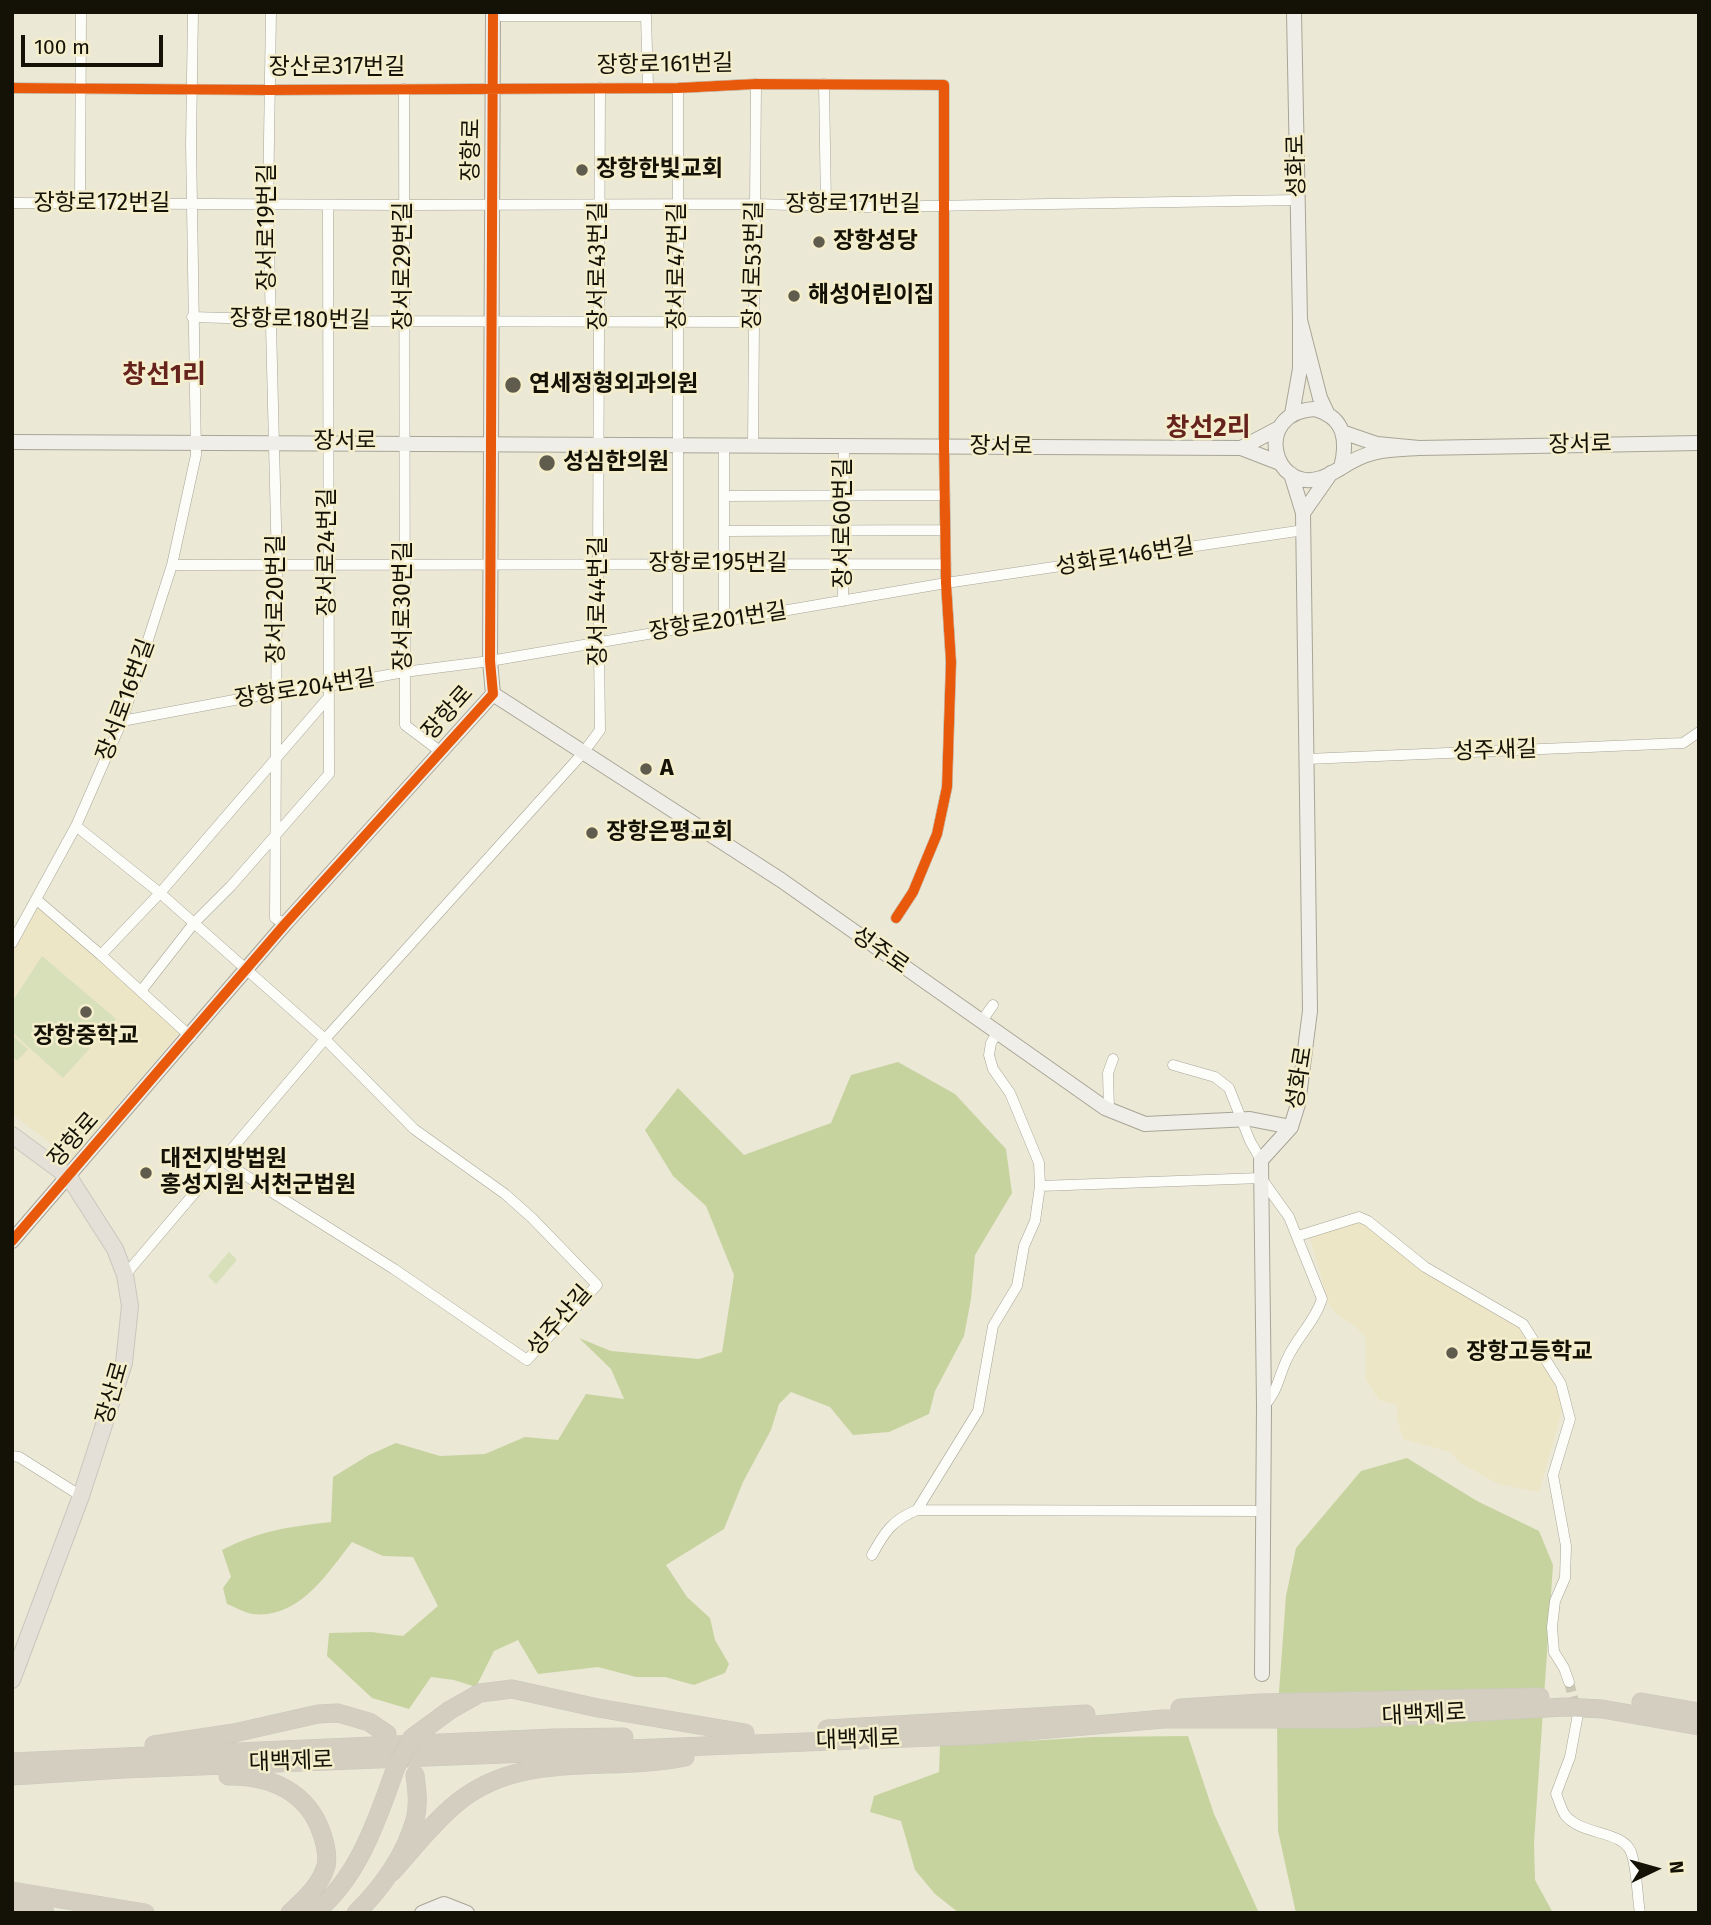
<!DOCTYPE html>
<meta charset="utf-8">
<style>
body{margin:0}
#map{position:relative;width:1711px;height:1925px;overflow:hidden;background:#ebe8d5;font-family:"Fira Sans",sans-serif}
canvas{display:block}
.frame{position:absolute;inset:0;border:14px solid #141106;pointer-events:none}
.north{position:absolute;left:1620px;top:1834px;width:70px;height:70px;-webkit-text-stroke:5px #f4eecc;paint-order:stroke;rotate:85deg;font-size:19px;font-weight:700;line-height:28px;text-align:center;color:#141106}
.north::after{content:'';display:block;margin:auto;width:24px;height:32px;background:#141106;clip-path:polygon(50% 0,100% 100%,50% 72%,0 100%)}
.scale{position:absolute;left:21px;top:35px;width:142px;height:32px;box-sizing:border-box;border:4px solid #141106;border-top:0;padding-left:9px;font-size:21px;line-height:24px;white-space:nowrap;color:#141106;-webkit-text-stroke:5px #f4eecc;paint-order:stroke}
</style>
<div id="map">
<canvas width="1711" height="1925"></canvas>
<div class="frame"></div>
<div class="north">N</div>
<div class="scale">100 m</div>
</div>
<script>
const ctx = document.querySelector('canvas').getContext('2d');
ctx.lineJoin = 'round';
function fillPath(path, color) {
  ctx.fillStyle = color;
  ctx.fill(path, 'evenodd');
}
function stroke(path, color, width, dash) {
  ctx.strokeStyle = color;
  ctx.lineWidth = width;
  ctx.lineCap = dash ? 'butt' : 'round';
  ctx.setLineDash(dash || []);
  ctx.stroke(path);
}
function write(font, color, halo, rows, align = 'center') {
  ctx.font = font + ' "Fira Sans","Noto Sans KR",sans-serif';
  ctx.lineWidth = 5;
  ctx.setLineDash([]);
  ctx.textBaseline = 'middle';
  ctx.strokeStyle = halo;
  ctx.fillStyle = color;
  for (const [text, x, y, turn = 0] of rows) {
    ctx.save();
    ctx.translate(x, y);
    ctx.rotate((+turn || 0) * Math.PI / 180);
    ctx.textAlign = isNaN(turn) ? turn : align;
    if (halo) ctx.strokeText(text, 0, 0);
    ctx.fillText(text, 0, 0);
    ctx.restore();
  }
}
const built = new Path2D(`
 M40,904L180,1032L71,1159L12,1114V953Z
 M1360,1221L1419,1267L1517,1326L1548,1368L1563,1407L1539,1492L1498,1484L1459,1462L1451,1452L1403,1439L1397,1418V1405L1379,1400L1366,1380V1338L1356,1327L1337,1315L1329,1304L1310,1238Z`);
const green = new Path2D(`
 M42,956L116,1019L63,1078L12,1032V1002Z
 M12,1035L28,1049L17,1061L12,1056Z
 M229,1252L237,1260L216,1284L208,1276Z`);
const forest = new Path2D(`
 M898,1062L955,1094L1006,1149L1012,1193L975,1255L971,1299L964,1336L935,1391L929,1414L889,1432L853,1435L830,1407L791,1392L779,1404L771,1430L743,1482L724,1529L666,1565L687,1597L710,1618L715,1640L729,1664L725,1673L694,1685L665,1677H636L598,1667L538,1674L518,1640L494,1651L476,1687L454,1680L431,1677L409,1709L372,1698L327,1656L329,1633L371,1632L403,1636L438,1606L413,1557L383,1556L352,1542C327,1574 299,1619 253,1614C245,1613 235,1607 227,1604L223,1588L231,1577L222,1550C261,1530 288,1527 331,1522L333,1477L369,1455L396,1443L440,1456L485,1454L525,1437L558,1440L586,1394L624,1399L611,1369L579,1338L611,1351L699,1359L722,1352L734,1275L706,1206L673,1176L645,1130L678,1088L744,1155L831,1123L851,1075Z
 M1407,1458L1477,1501L1539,1531L1553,1565L1534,1843L1535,1880L1553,1913H1296L1278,1831L1277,1719L1286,1596L1296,1548L1361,1471Z
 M1188,1736L1214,1814L1259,1913H959L935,1894L915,1870L901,1821L870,1812L874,1796L939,1772L940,1746L1094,1737Z`);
const streetTunnel = new Path2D(`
 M1569,1682L1576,1709`);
const street = new Path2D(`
 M271,12L268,205L277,565L275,918L285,924
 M493,16H646L648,87
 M824,84L826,206
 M12,88L269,90L678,88L756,84L944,85V446L946,583L951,662L947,787L937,834L913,892L896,918
 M678,88V628
 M404,89L405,725L441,752
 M12,203L404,205L755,204L865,207L1298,200
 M80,203L81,12
 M192,317L328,321L753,322
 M724,445V621
 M753,445L756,84
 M724,496L945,495
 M724,531L945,530
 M172,565L946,564
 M843,601L844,445
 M122,721L277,692L328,686L404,672L490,661L946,583L1304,530
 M1307,759L1683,743L1699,732
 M76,826L160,893L325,1039L414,1129L505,1194L532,1218L597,1285L527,1360L394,1269L221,1160
 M37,900L101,955L191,1037
 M12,943L76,826L122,721L172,565L196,455L191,144L193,12
 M101,955L160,893L328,698
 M141,991L194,923L231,886L329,774L328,205
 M981,1022L993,1005
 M1173,1065L1215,1077L1229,1088L1250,1141L1261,1160
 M1109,1110L1108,1073L1113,1059
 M1040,1186L1261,1178L1289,1217L1322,1299C1315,1321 1298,1336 1288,1357C1279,1374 1278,1392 1264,1406
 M1298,1236L1359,1217L1368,1221L1425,1267L1523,1324L1561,1384L1570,1419L1553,1475L1566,1546L1565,1578L1555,1601L1552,1627L1554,1652L1564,1668L1569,1682
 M125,1275L325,1039L583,753L600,730L598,565L600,88
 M12,1456L19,1457L81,1496
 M917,1510L1263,1511
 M872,1555C884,1533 892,1520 917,1510L978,1411L993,1326L1017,1286L1024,1246L1035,1221L1040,1186L1039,1163L1010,1093L993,1069L989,1055L991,1043L997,1033
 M1578,1714L1570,1757L1556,1794C1559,1800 1561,1809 1565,1815C1582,1836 1622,1830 1631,1852C1637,1868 1637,1895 1640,1913`);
const secondary = new Path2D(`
 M1294,12L1300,320
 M1314,409C1345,417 1348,440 1341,468C1335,471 1328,476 1321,478C1273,494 1252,413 1314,409Z
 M1292,414L1300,369V320L1320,398L1328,415
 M1279,428L1241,448L1280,463
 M12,442L1241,448
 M1419,448L1699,443
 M1341,468C1369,449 1387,450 1419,448L1377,444L1342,432
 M1291,474L1303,513L1331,473
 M493,694L781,880L1105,1108L1145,1124L1250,1119L1291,1127
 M12,1241L285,924L493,694L490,661L493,12
 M1262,1674L1264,1406L1261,1160L1291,1127L1298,1104L1310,1011L1303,513
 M422,1913L444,1904L467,1913`);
const primary = new Path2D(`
 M12,1135L69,1177L115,1249L125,1275L130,1306L124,1363L81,1496L12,1680`);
const highway = new Path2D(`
 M1641,1702L1699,1712
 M1180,1708L1260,1703L1540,1697
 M827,1729L1086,1714
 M412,1738L450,1710L480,1693L512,1689L598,1708L745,1733
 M154,1745L234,1733L318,1714L338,1713L369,1722L387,1734
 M12,1762L554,1738L624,1737
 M12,1776L124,1769L983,1735L1163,1719H1354L1564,1707L1602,1709L1699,1726
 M228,1776C271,1775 308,1792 322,1834C325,1843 328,1857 326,1866C320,1886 305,1899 290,1913
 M392,1872C413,1849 433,1822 458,1802C524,1749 609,1773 685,1757
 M12,1891L145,1913
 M12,1907L45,1913
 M314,1913C358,1879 378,1818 396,1767
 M356,1913C382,1888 405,1855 415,1820C419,1805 417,1790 415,1775`);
const highwayBridge = new Path2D(`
 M396,1767L412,1738`);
const cycleway = new Path2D(`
 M12,88L269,90L678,88L756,84L944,85V446L946,583L951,662L947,787L937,834L913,892L896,918
 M12,1241L285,924L493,694L490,661L493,12`);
const markers = [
 [582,170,7,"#5f5c4e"],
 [819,242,7,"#5f5c4e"],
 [794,296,7,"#5f5c4e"],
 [513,385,9,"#5f5c4e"],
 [547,463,9,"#5f5c4e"],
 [646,769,7,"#5f5c4e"],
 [592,833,7,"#5f5c4e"],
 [86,1012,7,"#5f5c4e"],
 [146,1173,7,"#5f5c4e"],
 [1452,1353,7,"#5f5c4e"]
];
const streetNames = [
 ["장항로161번길",665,65,-1],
 ["장산로317번길",337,68],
 ["장항로",472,150,-89],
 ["성화로",1297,166,-91],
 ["장항로172번길",102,204],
 ["장항로171번길",853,205],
 ["장서로19번길",268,227,-90],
 ["장서로53번길",754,265,-89],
 ["장서로29번길",404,266,-90],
 ["장서로43번길",599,266,-90],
 ["장서로47번길",678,266,-90],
 ["장항로180번길",300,320,1],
 ["장서로",345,442],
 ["장서로",1580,445,-1],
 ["장서로",1001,447,1],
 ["장서로60번길",844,523,-90],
 ["장서로24번길",328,552,-90],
 ["성화로146번길",1125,557,-9],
 ["장항로195번길",718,564],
 ["장서로20번길",277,599,-90],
 ["장서로44번길",599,601,-90],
 ["장서로30번길",404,606,-90],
 ["장항로201번길",718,622,-9],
 ["장항로204번길",305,689,-9],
 ["장서로16번길",126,700,-70],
 ["장항로",448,713,-48],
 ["성주새길",1495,751,-2],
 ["성주로",880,951,35],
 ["성화로",1300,1078,-81],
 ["장항로",74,1140,-49],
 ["성주산길",560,1321,-49],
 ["장산로",113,1393,-74],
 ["대백제로",1424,1715,-3],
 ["대백제로",858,1740,-2],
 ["대백제로",291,1762,-2]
];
const poiNames = [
 ["장항한빛교회",596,170],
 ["장항성당",833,242],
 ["해성어린이집",808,296],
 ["연세정형외과의원",529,385],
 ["성심한의원",563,463],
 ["A",660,769],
 ["장항은평교회",606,833],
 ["장항중학교",86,1037,"center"],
 ["대전지방법원",160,1160],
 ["홍성지원 서천군법원",160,1186],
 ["장항고등학교",1466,1353]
];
const quarterNames = [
 ["창선1리",164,376],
 ["창선2리",1208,429]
];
fillPath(built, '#ece6c6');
fillPath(green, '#d8e0ba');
fillPath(forest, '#c7d39f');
stroke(streetTunnel, '#cbc8b6', 10, [10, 5]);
stroke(street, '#a8a597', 11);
stroke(secondary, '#a8a597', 16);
stroke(primary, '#c9c7be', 18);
stroke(highway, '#c9c7be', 19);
stroke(street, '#fcfcf9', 10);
stroke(secondary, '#f0eee8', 14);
stroke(primary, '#e4e0d8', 16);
stroke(highway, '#d4cec1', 18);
stroke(highwayBridge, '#c9c7be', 19, []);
stroke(highwayBridge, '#d4cec1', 18);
stroke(cycleway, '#e8590c', 10);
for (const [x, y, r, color] of markers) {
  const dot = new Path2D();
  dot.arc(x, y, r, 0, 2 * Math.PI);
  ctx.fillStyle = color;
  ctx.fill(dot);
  stroke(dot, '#f4eecc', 2.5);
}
write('23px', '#141106', '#f4eecc', streetNames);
write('bold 23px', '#141106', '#f4eecc', poiNames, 'left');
write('bold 26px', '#66221d', '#f4eecc', quarterNames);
</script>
